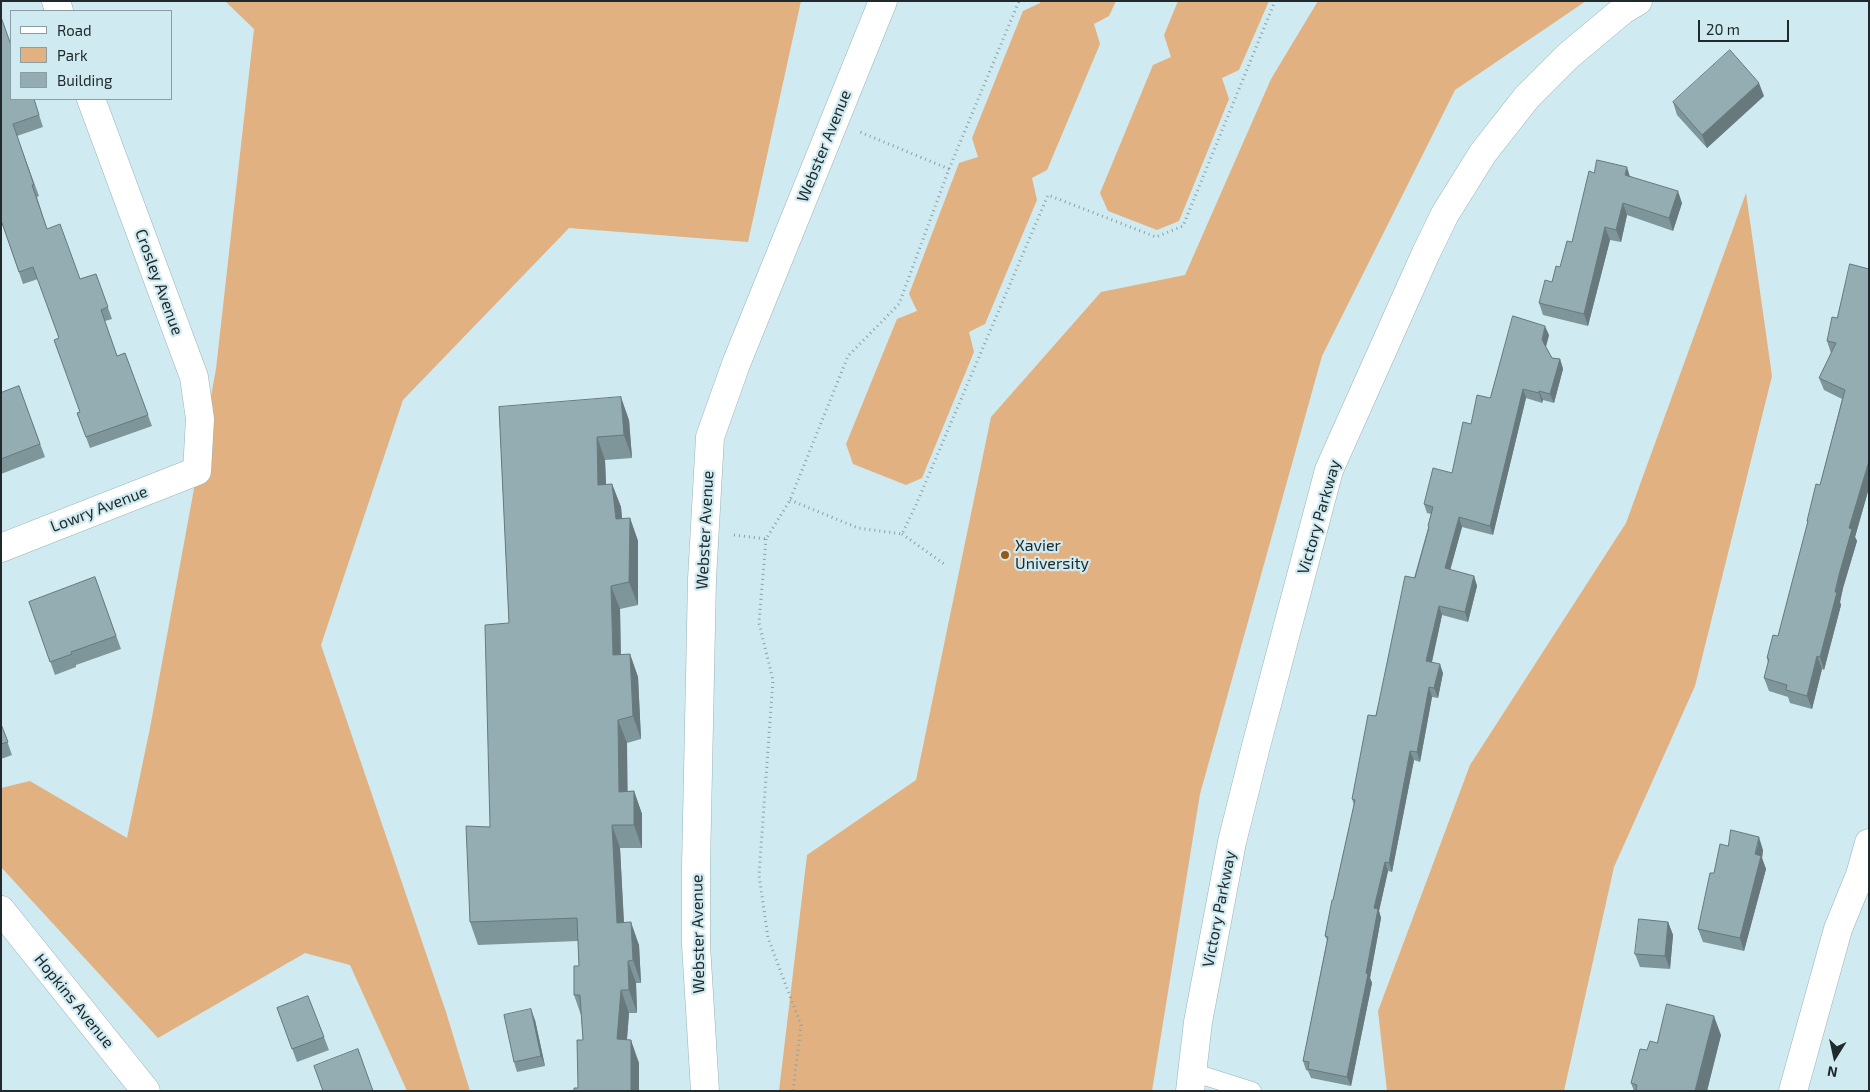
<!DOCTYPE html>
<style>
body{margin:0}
#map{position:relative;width:1870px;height:1092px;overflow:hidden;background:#cfeaf0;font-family:"Exo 2",sans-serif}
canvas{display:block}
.frame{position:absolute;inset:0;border:2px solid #202a2c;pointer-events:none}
.legend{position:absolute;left:10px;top:10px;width:162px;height:90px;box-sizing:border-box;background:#cfeaf0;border:1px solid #899da2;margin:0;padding:6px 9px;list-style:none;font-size:15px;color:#202a2c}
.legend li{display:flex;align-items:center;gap:10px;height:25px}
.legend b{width:25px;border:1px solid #899da2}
.north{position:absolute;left:1810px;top:1032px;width:50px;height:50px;-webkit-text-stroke:4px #cfeaf0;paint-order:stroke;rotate:190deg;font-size:14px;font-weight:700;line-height:20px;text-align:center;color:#202a2c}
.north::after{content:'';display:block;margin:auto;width:18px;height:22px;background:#202a2c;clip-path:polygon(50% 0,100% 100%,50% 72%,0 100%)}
.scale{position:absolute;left:1698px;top:20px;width:91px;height:22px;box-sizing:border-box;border:2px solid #202a2c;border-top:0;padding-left:6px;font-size:15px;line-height:18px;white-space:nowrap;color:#202a2c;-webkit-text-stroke:4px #cfeaf0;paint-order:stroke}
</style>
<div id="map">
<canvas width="1870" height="1092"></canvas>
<div class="frame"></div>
<ul class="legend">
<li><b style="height:6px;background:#fff"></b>Road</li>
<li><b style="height:14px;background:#e2b182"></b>Park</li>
<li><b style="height:14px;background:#93adb2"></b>Building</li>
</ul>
<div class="north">N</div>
<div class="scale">20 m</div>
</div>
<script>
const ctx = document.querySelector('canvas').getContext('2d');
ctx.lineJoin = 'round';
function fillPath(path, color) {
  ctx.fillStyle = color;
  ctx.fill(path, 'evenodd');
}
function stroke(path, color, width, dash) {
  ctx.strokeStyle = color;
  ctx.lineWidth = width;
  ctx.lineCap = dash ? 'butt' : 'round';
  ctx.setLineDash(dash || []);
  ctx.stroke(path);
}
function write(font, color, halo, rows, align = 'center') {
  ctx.font = font + ' "Exo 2",sans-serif';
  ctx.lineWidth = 4.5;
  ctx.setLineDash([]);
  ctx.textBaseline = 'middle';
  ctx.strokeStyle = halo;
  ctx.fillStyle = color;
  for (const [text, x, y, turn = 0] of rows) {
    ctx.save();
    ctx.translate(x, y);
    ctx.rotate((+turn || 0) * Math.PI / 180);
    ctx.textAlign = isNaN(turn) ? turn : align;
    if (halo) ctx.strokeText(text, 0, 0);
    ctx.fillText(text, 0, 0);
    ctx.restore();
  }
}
const green = new Path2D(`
 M225,1H801L748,242L569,228L403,400L321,645L446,1012L470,1091H407L350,965L305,953L158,1038L1,867V788L30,781L127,838L150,728L216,369L254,29Z
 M1040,1H1116L1109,16L1094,24L1100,44L1047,170L1032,178L1037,200L985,324L969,332L974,352L922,478L906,485L853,464L846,444L897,319L917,311L909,294L959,163L978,157L972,138L1023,11L1040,3Z
 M1178,1H1269L1239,70L1222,78L1229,99L1179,221L1157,230L1108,211L1100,193L1153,65L1171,57L1164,35Z
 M1318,1H1586L1455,90L1322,356L1200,794L1152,1091H779L807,855L916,780L991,417L1101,292L1185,275L1271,79Z
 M1746,193L1772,376L1695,686L1614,867L1564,1091H1387L1378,1011L1470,765L1626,523Z`);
const path = new Path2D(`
 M949,169L1019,1
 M790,500L858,528L902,534L916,505L1048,195L1156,237L1183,226L1275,1
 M902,534L944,564
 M734,535L766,539L790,500L848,356L899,304L949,169L860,132
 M766,539L759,623L773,680L759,875L768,938L801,1025L793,1091`);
const service = new Path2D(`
 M1192,1072L1252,1091`);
const minor = new Path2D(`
 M56,1L59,11
 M1,548L197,471L200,419L194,377L91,99
 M705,1091L696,945V867L702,579L710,437L736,364L883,1
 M1793,1091L1838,929L1860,875L1869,843`);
const tertiary = new Path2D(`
 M1,910L146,1091
 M1190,1091L1198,1022L1232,842L1256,746L1329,470L1426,253L1445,214L1483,153L1527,97L1568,56L1623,10L1638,1`);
const wall = new Path2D(`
 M1764,96L1707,148L1677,115L1673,102Z
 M11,99H34L43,127L17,136L39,196L37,197L47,229L80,279L96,274L112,319L105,321L117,356L125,353L152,426L90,448L77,413L80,412L59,338L38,279L23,284L1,220Z
 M1594,173L1630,176L1682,203L1673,231L1627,215L1621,242L1610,240L1588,326L1543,315L1539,303L1560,267L1572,242Z
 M1869,269V488L1855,537L1857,541L1843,588L1840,602L1841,605L1824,670L1822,669L1812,709L1790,703L1788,697L1769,691L1764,678L1768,663L1767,658L1778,636L1808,524L1807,521L1820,485L1842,399L1824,390L1819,378L1831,353L1827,341L1837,318Z
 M1549,335L1546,347L1552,358L1560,359L1563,369L1554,403L1543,400L1542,403L1526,398L1493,535L1462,527L1450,570L1474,576L1477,586L1468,622L1442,615L1432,662L1443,673L1438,698L1432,697L1420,762L1414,760L1392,872L1388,871L1379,911L1381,918L1370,978L1372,983L1351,1086L1311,1078L1308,1071L1306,1070L1303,1061L1327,940L1325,936L1354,805L1352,799L1428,528V526L1431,514L1427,513L1424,504L1452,473L1471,424L1490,398Z
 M19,386L45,457L1,474V393Z
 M499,407L629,420L632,458L605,460L606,485L612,484L621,507L622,519L630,518L638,541V605L620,609L621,655L630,654L638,677L641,739L627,743V791H634L642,814V848H620L624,922L639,945L641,983H636L637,1013H629L627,1040L639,1063L578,1088L583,1040L581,1015L574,995L579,966L578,941L478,945L470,922L490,827L509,623Z
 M95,577L121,649L76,665V667L55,675L29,602Z
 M1,724L12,755L1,759Z
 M1728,846L1763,850L1762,858L1766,869L1744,951L1703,942L1698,929L1714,873Z
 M1668,922L1673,935L1670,969L1640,967L1635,954Z
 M308,996L329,1050L297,1062L277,1008Z
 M535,1020L545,1066L517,1072L514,1062Z
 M1721,1035L1707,1091H1634L1631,1083L1657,1043Z`);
const shadedWall = new Path2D(`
 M1759,83L1764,96L1707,148L1702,135Z
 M1627,167L1631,180L1625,175Z
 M1678,191L1682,203L1673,231L1669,218Z
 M1623,203L1627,215L1621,242L1616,230Z
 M1605,227L1610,240L1588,326L1584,314Z
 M1545,326L1549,335L1545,349L1542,340Z
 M1560,359L1563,369L1554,403L1550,394Z
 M1523,389L1526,398L1493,535L1490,526Z
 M1539,391L1543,400L1542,403L1539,393Z
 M621,397L629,420L632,458L624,435Z
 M597,437L605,460L607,508L598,485Z
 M1868,461L1869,488L1855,537L1857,541L1843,588L1840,602L1841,605L1824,670L1820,657L1849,528Z
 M612,484L621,507L624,542L616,519Z
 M1459,517L1462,527L1448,578L1445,568Z
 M630,518L638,541V605L629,582Z
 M1474,576L1477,586L1468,622L1465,612Z
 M611,586L620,609L621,678L613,655Z
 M1439,606L1442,615L1430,670L1426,661Z
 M630,654L638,677L641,739L633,716Z
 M1817,656L1822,669L1812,709L1807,696Z
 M1440,664L1443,673L1438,698L1434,688Z
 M1429,687L1432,697L1420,762L1417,752Z
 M618,720L627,743L628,815L619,792Z
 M1410,751L1414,760L1392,872L1389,863Z
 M634,791L642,814V848L634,825Z
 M612,825L620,848L625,945L617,923Z
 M1759,837L1763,850L1762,858L1766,869L1744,951L1740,938Z
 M1385,862L1388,871L1379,911L1381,918L1370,978L1372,983L1351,1086L1347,1077L1366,973L1374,908Z
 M631,922L639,945L641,983L633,960Z
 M1668,922L1673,935L1670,969L1665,956Z
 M628,961L636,983L637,1013L629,990Z
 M621,990L629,1013L625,1062L617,1039Z
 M531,1009L535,1020L545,1066L541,1056Z
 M1714,1016L1721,1035L1707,1091H1695Z
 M631,1040L639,1063V1091H631Z`);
const building = new Path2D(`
 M1,17L11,45V99H34L39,115L13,124L34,185H32L47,229L60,224L80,279L96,274L108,307L101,310L117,356L125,353L148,415L86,437L77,413L80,412L54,340L59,338L33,267L19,272L1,220Z
 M1730,50L1759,83L1702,135L1673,102Z
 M1597,160L1627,167L1625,175L1678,191L1669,218L1623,203L1616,230L1605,227L1584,314L1539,303L1545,280L1552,282L1556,266L1560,267L1567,241L1572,242L1589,171L1594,173Z
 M1850,264L1869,269V461L1849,528L1852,529L1839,575L1835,592H1837L1820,657L1817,656L1807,696L1786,690L1787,685L1764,678L1769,659L1767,658L1773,635L1778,636L1808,521H1807L1816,484L1820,485L1845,390L1819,378L1836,343L1827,341L1832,317L1837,318Z
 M1513,316L1545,326L1542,340L1552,358L1560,359L1550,394L1539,391V393L1523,389L1490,526L1459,517L1445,568L1474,576L1465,612L1439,606L1426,661L1440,664L1434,688L1429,687L1417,752L1410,751L1389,863L1385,862L1374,908L1378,909L1366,973L1368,974L1347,1077L1308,1069L1309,1062L1303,1061L1328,937L1325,936L1332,900H1333L1355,800L1352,799L1368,715L1376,716L1405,576L1415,578L1429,527L1428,526L1433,507L1424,504L1433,468L1452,473L1463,422L1471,424L1477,395L1490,398Z
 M19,386L40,444L1,459V393Z
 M621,397L624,435L597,437L598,485L612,484L616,519L630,518L629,582L611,586L613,655L630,654L633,716L618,720L619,792L634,791V825H612L617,923L631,922L633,960L628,961L629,990H621L617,1039L631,1040V1091H574V1088H578L577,1040H583L580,995H574V966H579L577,918L470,922L466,826L490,827L485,625L509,623L499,407Z
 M95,577L116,636L71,652L72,654L50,662L29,602Z
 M1,724L8,742L1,744Z
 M1731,830L1759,837L1755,854L1761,856L1740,938L1698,929L1710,873H1714L1720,844L1728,846Z
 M1639,919L1668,922L1665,956L1635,954Z
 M308,996L324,1037L292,1049L277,1008Z
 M1667,1004L1714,1016L1695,1091H1636L1637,1085L1631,1083L1640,1049L1647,1050L1650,1041L1657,1043Z
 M531,1009L541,1056L514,1062L504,1015Z
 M358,1049L373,1091H323L314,1066Z`);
const markers = [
 [1005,555,5,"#925a13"]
];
const streetNames = [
 ["Webster Avenue",824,146,-68],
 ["Crosley Avenue",159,282,70],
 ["Lowry Avenue",99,509,-21],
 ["Victory Parkway",1319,517,-74],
 ["Webster Avenue",705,530,-87],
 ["Victory Parkway",1219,909,-79],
 ["Webster Avenue",698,934,-91],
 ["Hopkins Avenue",74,1001,51]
];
const poiNames = [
 ["Xavier",1015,546],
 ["University",1015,564]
];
fillPath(green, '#e2b182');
stroke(service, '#99b4b8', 19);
stroke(minor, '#99b4b8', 29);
stroke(tertiary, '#99b4b8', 29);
stroke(path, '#8ca0a5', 3, [1, 4]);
stroke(service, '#fff', 18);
stroke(minor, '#fff', 28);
stroke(tertiary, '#fff', 28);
fillPath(wall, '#7e9599');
fillPath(shadedWall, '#67797d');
fillPath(building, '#93adb2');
stroke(building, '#67797d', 1);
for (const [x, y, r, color] of markers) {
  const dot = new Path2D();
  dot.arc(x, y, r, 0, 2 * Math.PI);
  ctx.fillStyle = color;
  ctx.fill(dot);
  stroke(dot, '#cfeaf0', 2);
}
write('16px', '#202a2c', '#cfeaf0', streetNames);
write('16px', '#202a2c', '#cfeaf0', poiNames, 'left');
</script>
